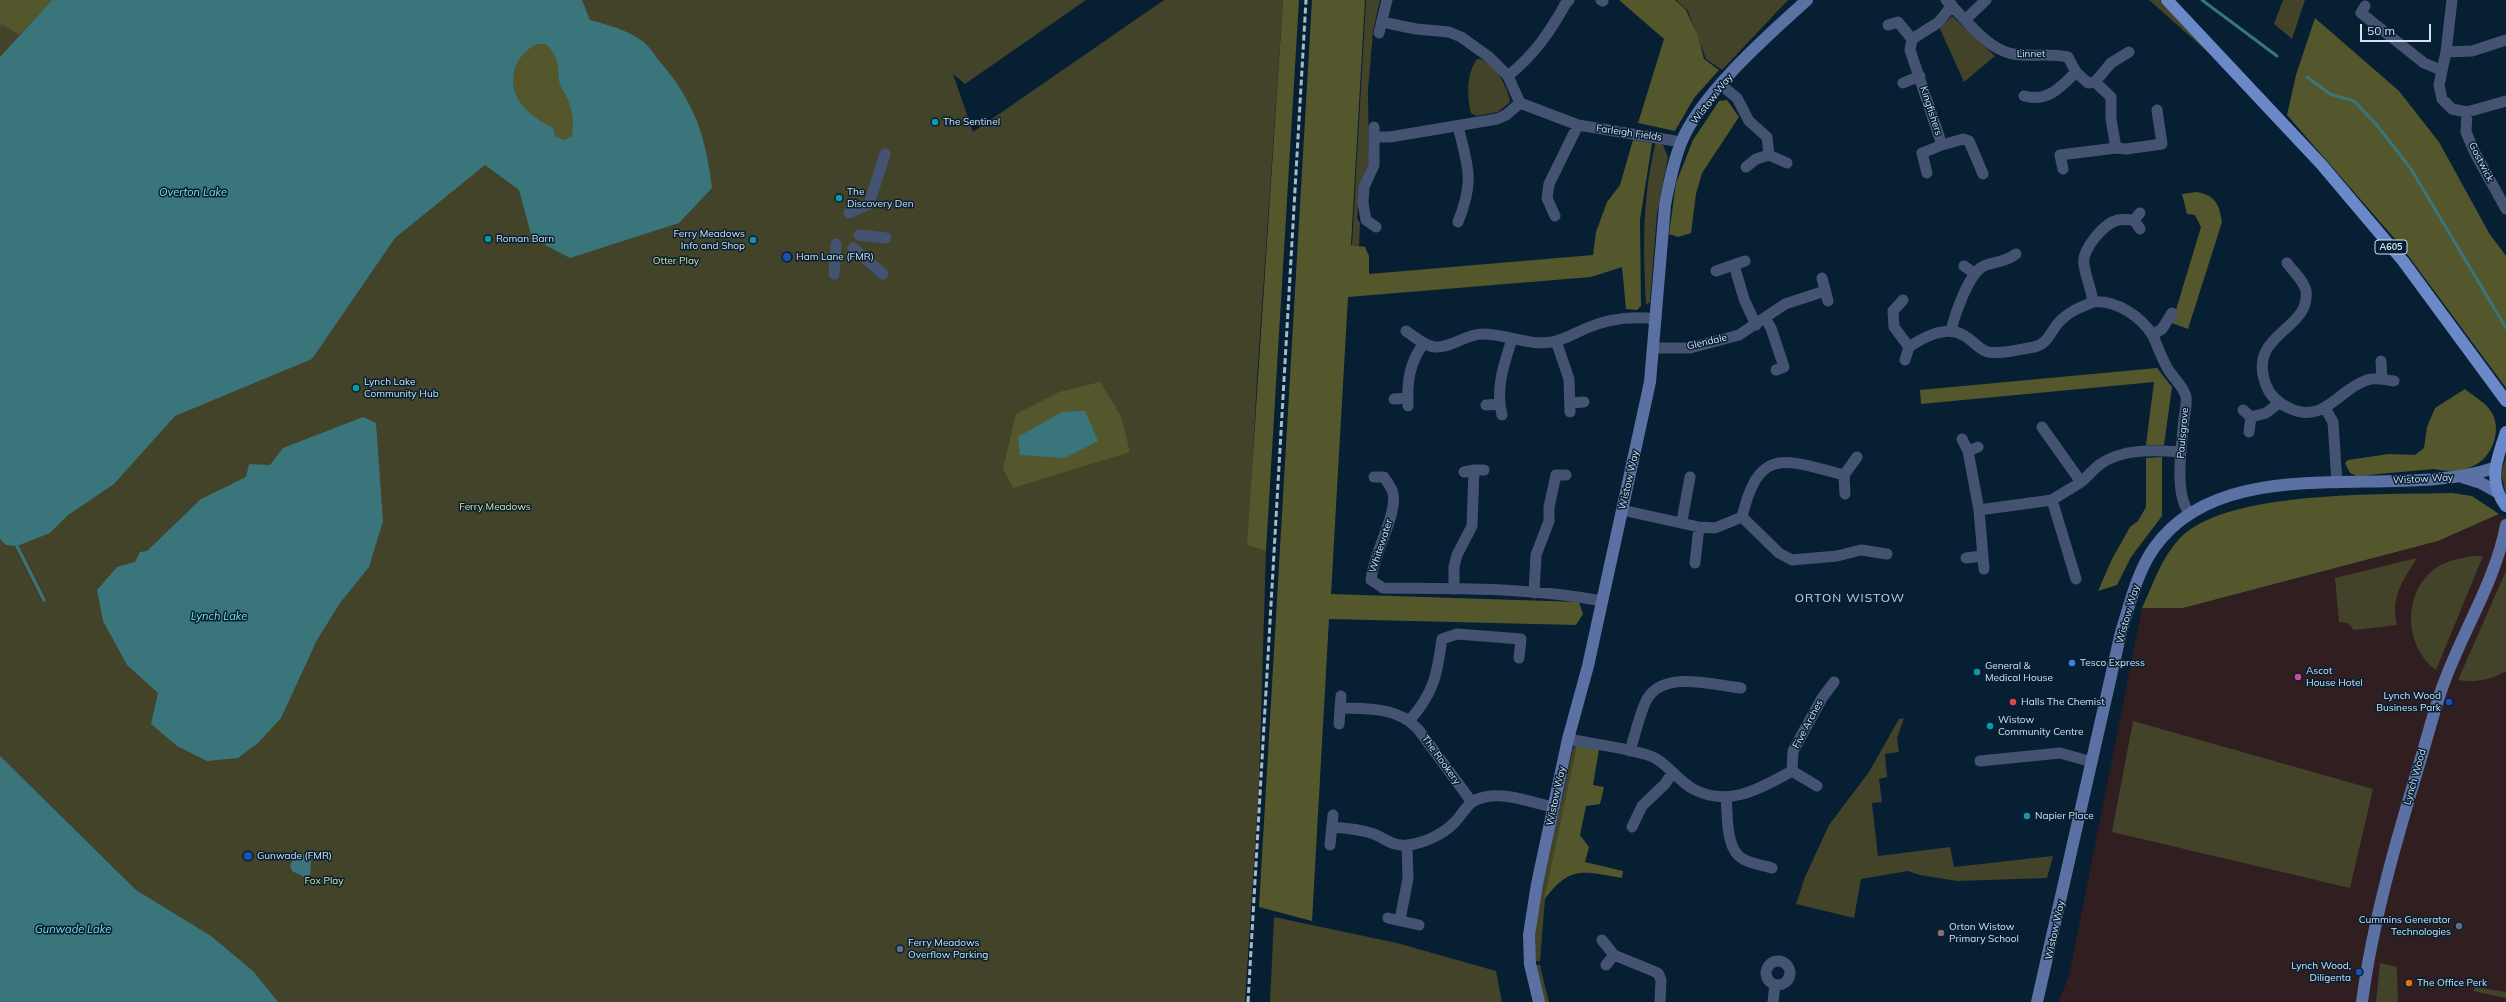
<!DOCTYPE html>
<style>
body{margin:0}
#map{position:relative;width:2506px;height:1002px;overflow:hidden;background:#061f32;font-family:Mulish,sans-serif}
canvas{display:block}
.scale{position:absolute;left:2360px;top:24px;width:71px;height:18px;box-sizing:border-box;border:2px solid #d3e2ef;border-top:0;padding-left:5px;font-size:12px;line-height:14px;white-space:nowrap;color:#d3e2ef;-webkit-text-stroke:3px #061f32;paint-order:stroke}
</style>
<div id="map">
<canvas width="2506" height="1002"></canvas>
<div class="scale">50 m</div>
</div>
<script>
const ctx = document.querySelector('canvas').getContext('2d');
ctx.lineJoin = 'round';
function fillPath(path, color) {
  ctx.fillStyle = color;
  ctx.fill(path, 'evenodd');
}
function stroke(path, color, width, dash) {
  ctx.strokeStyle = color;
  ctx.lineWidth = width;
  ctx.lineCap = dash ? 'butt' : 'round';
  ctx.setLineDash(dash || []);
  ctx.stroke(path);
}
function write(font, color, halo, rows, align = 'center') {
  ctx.font = font + ' Mulish,sans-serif';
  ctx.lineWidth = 3;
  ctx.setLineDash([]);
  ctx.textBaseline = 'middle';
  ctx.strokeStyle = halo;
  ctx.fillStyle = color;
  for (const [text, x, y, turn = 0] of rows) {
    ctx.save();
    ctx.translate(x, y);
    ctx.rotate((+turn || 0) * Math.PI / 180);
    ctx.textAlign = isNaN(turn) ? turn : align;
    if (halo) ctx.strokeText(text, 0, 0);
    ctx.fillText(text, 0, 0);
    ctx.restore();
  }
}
const commercial = new Path2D(`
 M2499,514L2506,518V1002H2058L2069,976L2142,608H2183L2438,541Z`);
const green = new Path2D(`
 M0,0H1086L965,84L953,74L973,132L1164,0H1283L1257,379L1248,545L1266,551L1259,785L1245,1002H0Z
 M1366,0H1380L1373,31L1368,91L1369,162L1360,183L1357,218L1360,223L1359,246L1352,245Z
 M1676,0H1788L1722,70L1706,59L1688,11Z
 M2149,0H2160L2210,54Z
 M2283,0H2305L2292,39L2274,24Z
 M1952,16L1995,56L1964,82L1940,29Z
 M1477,59C1492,58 1509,88 1510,102L1498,112L1476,116L1471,113C1467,96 1466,74 1477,59Z
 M1656,141L1663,145L1668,157L1657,214L1650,302L1646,305C1643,245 1642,199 1656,141Z
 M2506,457V495L2501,473Z
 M2475,556H2483L2436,670C2405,648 2402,596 2432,571C2443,561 2460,558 2475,556Z
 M2417,558C2403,580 2390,598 2397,625L2354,630L2348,623L2339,622L2335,578Z
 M2506,571V671C2491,680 2475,683 2458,680Z
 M1904,718L1897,738L1899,752L1885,754L1887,777L1879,779L1882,802L1872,803L1878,856L1950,847L1954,867L2053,856L2047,878L1957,881L1920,875L1908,871L1861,879L1854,918L1796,904L1805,877L1829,825L1869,772L1899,719Z
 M2133,721L2373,789L2350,888L2112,832Z
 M1577,744L1545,899L1540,961H1534V935L1537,910L1573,748Z
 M1274,917L1397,943L1496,971L1502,1002H1270Z
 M2380,963L2397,967L2398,1002H2376Z
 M1536,965H1540L1549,1002H1542Z
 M2475,987L2506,992V998L2473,991Z`);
const forest = new Path2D(`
 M0,0H52L19,35L2,24L0,26Z
 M1283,0H1299L1266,551L1247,545Z
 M1312,0H1365L1351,245L1365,247L1369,256V274L1593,255L1596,232L1607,202L1620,185L1633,140L1652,143L1640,220L1641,306L1637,310L1626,309L1622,267L1591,277L1348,297L1331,594L1579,602L1583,614L1576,625L1329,619L1312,921L1259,907Z
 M1619,0H1675L1686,10L1698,36L1704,59L1719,70L1694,98L1675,131L1638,123L1664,39Z
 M2315,18L2399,91L2439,142L2489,233L2506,256V388L2401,246L2287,115L2296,75Z
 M538,44H546C559,58 557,63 559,80C559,85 563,90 565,94C572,109 574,120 572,136L564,140L555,136L553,128C541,121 529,115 521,103C505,81 514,53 538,44Z
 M1727,100L1739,117L1702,173L1696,194L1691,233L1678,237L1669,234L1676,183L1693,140L1719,101Z
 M2197,192C2216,196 2219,204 2222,222L2188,329L2172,323L2201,227L2195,215L2187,214L2182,194Z
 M2157,368L2172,387L2164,445H2146L2154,382L1921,404L1920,390Z
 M1100,382L1121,416L1130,452L1013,488L1003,469L1016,414L1059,392Z
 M2465,389C2473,396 2487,403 2492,413C2502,431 2492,458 2473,466C2461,472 2447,472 2434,469L2357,476L2350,473L2345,463L2348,460L2389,454L2415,455L2424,448L2427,427L2435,408Z
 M2162,457V516L2131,557L2117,585L2098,591L2112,559L2130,527L2138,521L2146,507V458Z
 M2452,493L2472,496L2499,514L2438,541L2183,608H2142C2153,584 2161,559 2179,539C2226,489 2386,495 2452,493Z
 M1577,744L1599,749L1593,785L1604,787L1600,804L1586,806L1580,835L1589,847L1585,862L1623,871L1622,878C1582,871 1570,865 1544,900Z`);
const water = new Path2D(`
 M52,0H582L590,20C608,25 625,29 641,40C649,45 655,56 661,63C695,103 706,137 712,188L679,223L570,258L532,238L519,190L485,165L395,238L312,359L175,416L114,484L68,515L50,533L17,546L6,545L0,539V57ZM538,44H546C559,58 557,63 559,80C559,85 563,90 565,94C572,108 574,120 572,136L564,140L555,136L553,128C541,121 529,115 521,103C505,82 515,53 538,44Z
 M1085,411L1098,441L1065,458L1020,455L1018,437L1062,412Z
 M363,417L376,423L383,521L369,567L340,603L317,640L281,718L258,743L238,758L207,761L177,746L151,724L158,693L127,665L103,621L97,590L117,567L135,562L140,552L147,551L201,499L246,477L249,464L270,465L283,448Z
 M0,756L136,890L211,936L253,971L278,1002H0Z
 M300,854L306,855L311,860L310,880L292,871L290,865L294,858Z`);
const stream = new Path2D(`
 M2202,0L2277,56
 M2307,77L2330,94L2354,101L2376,124L2411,169L2506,328
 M17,546L44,600`);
const street = new Path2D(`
 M1601,0L1603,1
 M1946,0C1965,18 1986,49 2013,54C2031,57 2049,53 2068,57L2076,72L2088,83L2095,82L2111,97V119L2116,148L2126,149L2162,144L2157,110
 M2452,0L2446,52L2439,85L2442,99L2452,109L2467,112L2506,101
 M2365,6L2361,13L2424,63L2441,70
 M1966,19L1986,0
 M1382,22L1416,29L1449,32L1461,37L1489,57L1508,76L1520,103L1578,125L1681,142
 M1888,25L1898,22L1912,39L1939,22L1952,5
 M1379,33L1387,0
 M1912,39L1910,50L1942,145L1963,139L1969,141L1983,174
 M2446,52L2472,51L2506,40
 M1508,76C1534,55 1550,32 1566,3L1569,0
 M2095,82L2111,63L2129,52
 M1903,83L1920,76
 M1721,85L1737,98L1749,121L1767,137L1769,155L1756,159L1746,167
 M2024,96C2048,102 2060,88 2076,72
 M2467,112L2466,132L2475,153L2506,209
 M1458,126C1468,168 1475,179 1458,222
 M1374,127V165L1364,187L1363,203L1366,220L1376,227
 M1374,137H1390L1497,119L1506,115L1520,103
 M1769,155L1787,163
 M2063,169L2060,155L2116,148
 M1927,173L1922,153L1942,145
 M849,213L869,204L885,154
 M2140,213L2134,220C2129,220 2123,219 2118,220C2104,223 2081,250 2084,265C2086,277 2091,289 2093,302C2116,300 2141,316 2153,336C2158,347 2162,359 2168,369C2173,378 2184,387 2186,397C2187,404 2185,412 2184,419C2182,444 2173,494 2190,514
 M1555,216L1547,198L1549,184L1578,125
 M2134,220L2140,229
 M859,235L886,238
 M853,248L883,274
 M2287,263C2293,271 2304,281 2306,291C2311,331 2246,333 2266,385C2270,396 2278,403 2289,408C2325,425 2338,389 2367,380C2375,377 2386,380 2394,381
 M1734,265L1744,299L1756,325
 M1964,266L1974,273
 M1716,271L1745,261
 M834,274L836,244
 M1822,278L1828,301
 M1903,300L1893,311L1894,327L1909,347C1924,337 1946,325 1963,335C1971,339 1977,347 1985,351C1997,356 2021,349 2034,347C2049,344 2051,329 2061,320C2070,311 2081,307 2093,302
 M1765,318L1771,328L1784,367L1776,370
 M1951,330C1955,314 1968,276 1982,267C1993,261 2002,264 2016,254
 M1406,331C1414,336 1424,346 1435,347C1451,348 1465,335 1481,334C1506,333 1531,348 1556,341C1567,338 1577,332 1587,328C1610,318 1632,316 1656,319
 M2152,335L2162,329L2172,313
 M1556,341L1569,379L1570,412
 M1655,348H1690L1739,335L1785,304L1825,291
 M1905,360L1909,347
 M2381,361L2382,379
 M1394,399L1408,398
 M1570,403L1584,402
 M1486,405L1499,404
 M1408,406C1407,382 1409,363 1424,343
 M2325,408L2333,422L2337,483
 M2243,410L2251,417L2266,413L2279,403
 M1502,415C1495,389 1504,364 1512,339
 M2042,427L2081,482
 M2249,432L2251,417
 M1962,439L1968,451L1979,510
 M1968,451L1978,447
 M1464,472L1474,470
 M1374,477H1384C1387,482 1392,488 1393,493C1398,514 1373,554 1371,580L1383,588C1456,589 1531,587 1602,601
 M1845,494L1844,475L1857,457
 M1622,510L1699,527L1715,528L1742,517C1759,445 1785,460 1844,475
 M1742,517L1779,553L1792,560L1837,556L1861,550L1887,554
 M1682,521L1690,477
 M1966,558L1982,556
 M1695,563L1699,527
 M1984,569L1979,510L2052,500
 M2076,579L2052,500C2061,494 2072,488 2081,482C2087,477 2093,470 2099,465C2122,448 2155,450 2181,452
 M1454,589V567L1457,555L1472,526L1474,470H1484
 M1534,593L1536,555L1549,521V507L1556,475H1566
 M1340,708C1364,709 1388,707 1409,721
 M1339,724L1341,696
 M1568,739C1587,743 1641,750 1655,758C1669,766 1679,781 1693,789C1729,808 1761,788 1792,771L1793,751L1822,698L1834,682
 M1630,751C1635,735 1639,716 1646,701C1662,669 1713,685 1741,688
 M1980,761L2060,753L2092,762
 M1792,771L1817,786
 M1726,798C1728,815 1725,849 1743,859C1751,864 1763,865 1772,868
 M1471,801L1418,729L1409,721C1434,693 1437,675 1442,639L1457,634L1521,639L1519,658
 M1332,827C1345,828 1358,829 1371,833C1384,837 1392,847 1408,845C1424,843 1442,835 1454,823C1466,811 1466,801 1485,797C1507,792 1532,803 1554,807
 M1632,827L1642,806L1665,784L1672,773
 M1330,845L1333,815
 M1388,918L1419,925
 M1400,920L1408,878L1407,845
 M1602,940L1614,955L1658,973L1661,980L1660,1002
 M1766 973a12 12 0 1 1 24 0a12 12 0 1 1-24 0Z
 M1606,965L1614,955
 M1773,1002L1775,985`);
const secondary = new Path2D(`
 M2462,477L2481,483L2497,492
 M1539,1002L1530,964L1529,935L1537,884L1568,739L1588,666L1650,382L1665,205C1669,184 1673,163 1681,143C1700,95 1768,35 1807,0
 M2037,1002L2121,632C2130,604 2137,572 2154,548C2225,447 2393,502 2494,468
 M2362,1002C2373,919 2397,838 2421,758C2429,732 2435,706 2445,680C2464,629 2496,579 2506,525`);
const primary = new Path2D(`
 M2167,0L2321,164L2403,261L2506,401
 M2506,432C2497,459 2487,481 2506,506`);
const rail = new Path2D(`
 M1248,1002L1306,0`);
const markers = [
 [935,122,4,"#0f9aa8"],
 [839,198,4,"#0f9aa8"],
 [488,239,4,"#0f9aa8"],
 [753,240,4,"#0f9aa8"],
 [787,257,5,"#1a4fb4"],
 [356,388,4,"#0f9aa8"],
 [2072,663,4,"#3f7fe0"],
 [1977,672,4,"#0f9aa8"],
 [2298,677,4,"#d1479c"],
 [2013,702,4,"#e0444e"],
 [2449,702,4,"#1a4fb4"],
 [1990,726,4,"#0f9aa8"],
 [2027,816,4,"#0f9aa8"],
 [248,856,5,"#1a4fb4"],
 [2459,926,4,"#5c6f8a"],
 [1941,933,4,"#8d6e63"],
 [900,949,4,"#5c6f8a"],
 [2359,972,4,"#1a4fb4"],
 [2409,983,4,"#e8710a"]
];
const shields = [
 [2391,247,32]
];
const shieldNames = [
 ["A605",2391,247]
];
const streetNames = [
 ["Linnet",2031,54],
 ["Wistow Way",1712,99,-52],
 ["Kingfishers",1931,111,72],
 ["Farleigh Fields",1629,133,8],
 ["Gostwick",2481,162,63],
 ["Glendale",1707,342,-13],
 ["Paulsgrove",2183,433,-85],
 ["Wistow Way",2423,479,-3],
 ["Wistow Way",1629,480,-77],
 ["Whitewater",1381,546,-72],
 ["Wistow Way",2128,614,-74],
 ["Five Arches",1808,724,-62],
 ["The Rookery",1441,760,54],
 ["Lynch Wood",2415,777,-74],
 ["Wistow Way",1556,796,-78],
 ["Wistow Way",2055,930,-78]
];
const poiNames = [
 ["The Sentinel",943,122],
 ["The",847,192],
 ["Discovery Den",847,204],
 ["Ferry Meadows",745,234,"right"],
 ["Info and Shop",745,246,"right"],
 ["Roman Barn",496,239],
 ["Ham Lane (FMR)",796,257],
 ["Lynch Lake",364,382],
 ["Community Hub",364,394],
 ["Tesco Express",2080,663],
 ["General &",1985,666],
 ["Medical House",1985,678],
 ["Ascot",2306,671],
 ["House Hotel",2306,683],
 ["Lynch Wood",2441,696,"right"],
 ["Business Park",2441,708,"right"],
 ["Halls The Chemist",2021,702],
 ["Wistow",1998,720],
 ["Community Centre",1998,732],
 ["Napier Place",2035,816],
 ["Gunwade (FMR)",257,856],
 ["Cummins Generator",2451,920,"right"],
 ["Technologies",2451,932,"right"],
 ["Orton Wistow",1949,927],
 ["Primary School",1949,939],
 ["Ferry Meadows",908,943],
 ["Overflow Parking",908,955],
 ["Lynch Wood,",2351,966,"right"],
 ["Diligenta",2351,978,"right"],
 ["The Office Perk",2417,983]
];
const parkNames = [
 ["Otter Play",676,261],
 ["Ferry Meadows",495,507],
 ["Fox Play",324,881]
];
const waterNames = [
 ["Overton Lake",193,193],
 ["Lynch Lake",219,617],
 ["Gunwade Lake",73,930]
];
const quarterNames = [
 ["ORTON WISTOW",1850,598]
];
fillPath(commercial, '#311e21');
fillPath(green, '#424328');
fillPath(forest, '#54572c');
fillPath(water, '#39757a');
stroke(stream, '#39757a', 3);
stroke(street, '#455372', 11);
stroke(secondary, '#5b71a3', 12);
stroke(primary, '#6b88c9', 12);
stroke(rail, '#a8b9c8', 3, [6, 3]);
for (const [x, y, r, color] of markers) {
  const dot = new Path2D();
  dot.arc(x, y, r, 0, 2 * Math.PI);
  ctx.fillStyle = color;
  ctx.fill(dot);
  stroke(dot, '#061f32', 1.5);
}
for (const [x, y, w] of shields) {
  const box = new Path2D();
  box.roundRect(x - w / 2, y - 7, w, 14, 3);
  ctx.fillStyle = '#061f32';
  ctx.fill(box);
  stroke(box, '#d3e2ef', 1);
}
write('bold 9px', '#d3e2ef', null, shieldNames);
write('10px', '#d3e2ef', '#061f32', streetNames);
write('10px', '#d3e2ef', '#061f32', poiNames, 'left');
write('10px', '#dfe49c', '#061f32', parkNames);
write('italic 11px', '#7edfe8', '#061f32', waterNames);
ctx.letterSpacing = '1px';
write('12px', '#b9d7f1', '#061f32', quarterNames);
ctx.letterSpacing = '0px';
</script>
